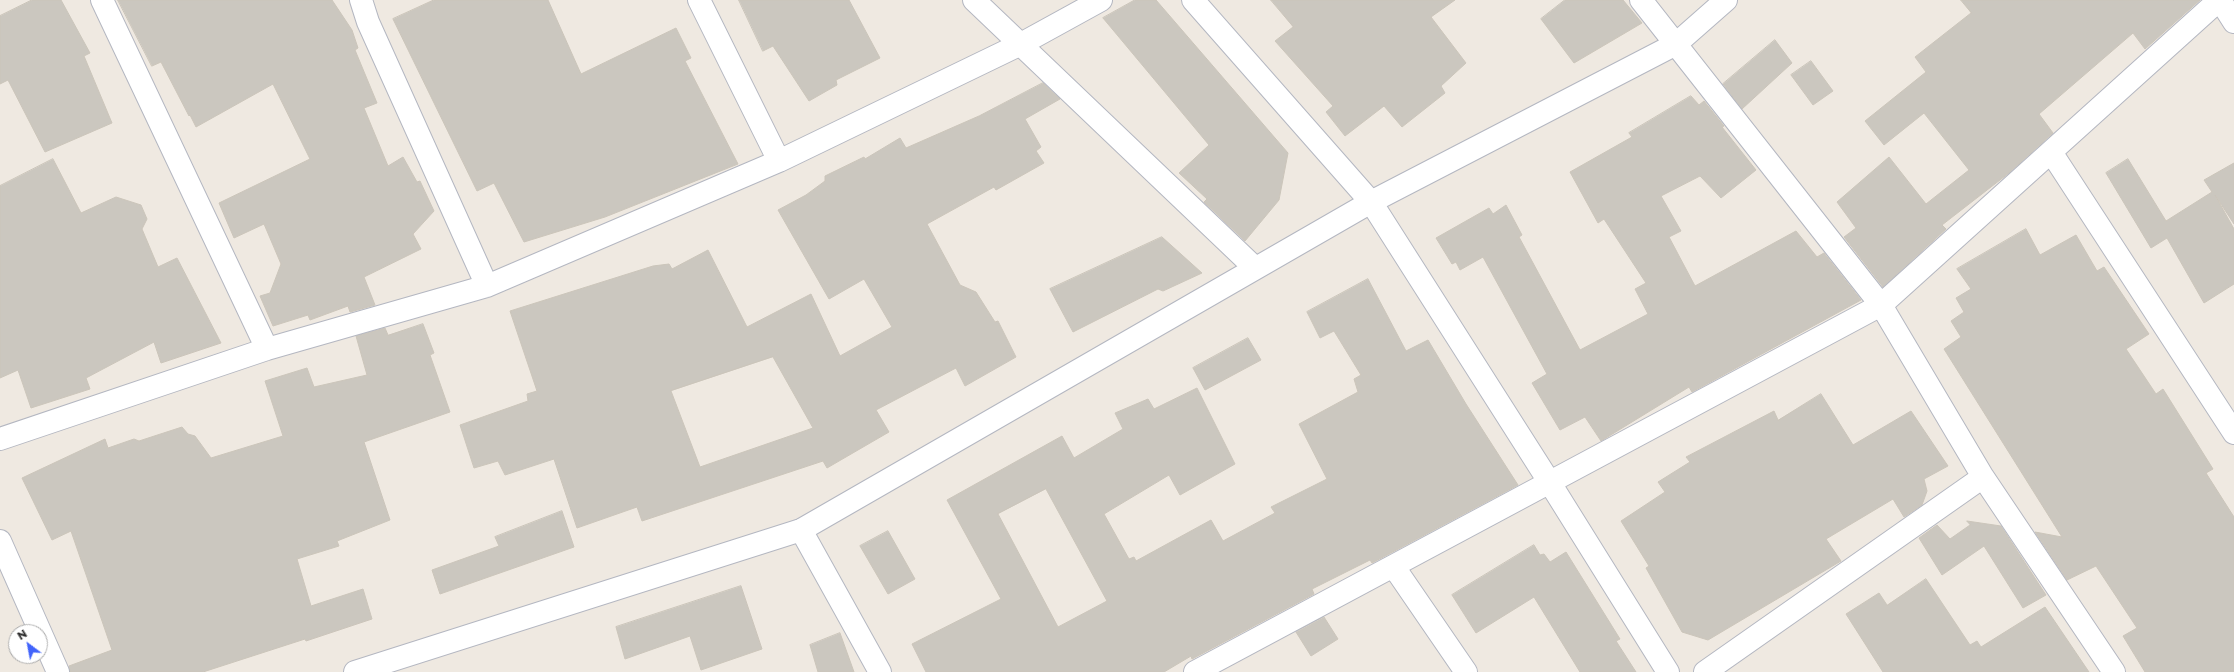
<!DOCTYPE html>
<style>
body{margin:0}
#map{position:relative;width:2234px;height:672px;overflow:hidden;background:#efe9e1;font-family:Montserrat,sans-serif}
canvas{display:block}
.north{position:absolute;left:8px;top:624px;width:40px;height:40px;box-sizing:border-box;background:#fff;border:1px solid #ababab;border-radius:50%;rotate:328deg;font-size:11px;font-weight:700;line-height:16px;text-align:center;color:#2e2e2e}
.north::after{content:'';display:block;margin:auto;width:14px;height:18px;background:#4264fb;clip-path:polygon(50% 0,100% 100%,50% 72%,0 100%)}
</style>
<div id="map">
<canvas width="2234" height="672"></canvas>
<div class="north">N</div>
</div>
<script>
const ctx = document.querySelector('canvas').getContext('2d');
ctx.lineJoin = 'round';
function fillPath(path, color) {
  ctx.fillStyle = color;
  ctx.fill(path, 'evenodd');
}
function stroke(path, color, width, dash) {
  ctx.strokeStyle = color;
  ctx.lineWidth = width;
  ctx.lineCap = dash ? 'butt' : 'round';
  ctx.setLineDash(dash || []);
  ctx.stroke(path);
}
const building = new Path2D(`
 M32,0H61L90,53L84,56L112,123L45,152L8,80L0,84V16Z
 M118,0H332L352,30L358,48L355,50L377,103L364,108L388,166L403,157L417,182L420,181L434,211L413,234L421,249L364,277L375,305L350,312L348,306L310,320L308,315L273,326L260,296L270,293L281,264L264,224L234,238L219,203L310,159L273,84L196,127L190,115L189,116L161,62L152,66Z
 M434,0H548L581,74L676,28L691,58L685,61L738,164L605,217L524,242L494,183L477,191L393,19Z
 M739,0H849L880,58L836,80L837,85L809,101L773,46L763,51Z
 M1135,0H1156L1288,153L1279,200L1245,241L1204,202L1207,199L1179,173L1209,145L1103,18Z
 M1271,0H1455L1431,17L1466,63L1441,86L1445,93L1402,127L1384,106L1345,136L1326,112L1333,106L1275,41L1293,27Z
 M1565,0H1623L1642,23L1574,63L1541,19Z
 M1961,0H2200L2145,49L2133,33L2039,114L2053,133L2009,173L1942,225L1946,229L1883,287L1844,237L1856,228L1837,202L1889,157L1926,204L1969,170L1924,113L1884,145L1865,121L1926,72L1915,57L1971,13Z
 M1775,40L1792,63L1742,109L1723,84Z
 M1811,61L1833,91L1813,105L1791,75Z
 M1043,83L1060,99L1025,119L1041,147L1036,151L1044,163L996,190L994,187L927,224L960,285L976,292L995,322L998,321L1016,357L965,386L956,368L876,410L889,432L827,468L823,461L642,521L637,507L577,528L554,459L505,475L498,461L474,468L460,425L528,401L527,394L537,391L510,311L653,266L669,264L672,269L708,250L747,327L811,294L840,356L892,327L864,279L829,299L778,210L806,195L825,181V176L864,157L865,159L900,138L906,148L979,116ZM773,357L813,428L700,467L671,391Z
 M1691,96L1699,105L1704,101L1724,126L1722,127L1756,170L1721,198L1700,176L1661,196L1681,231L1669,237L1695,286L1796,231L1817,257L1824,253L1861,300L1692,392L1689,387L1601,441L1585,417L1560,430L1532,383L1547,374L1483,257L1460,270L1456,262L1452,264L1436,238L1489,208L1493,214L1506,205L1522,235L1519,237L1580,350L1648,314L1635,289L1646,283L1604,219L1598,223L1570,172L1632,137L1629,133Z
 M53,159L81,213L116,197L141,205L147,219L142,229L158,267L177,258L221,343L161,363L154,342L86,378L90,389L31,408L18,370L0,378V186Z
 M2128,159L2166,221L2212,192L2204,180L2234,163V224L2215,195L2234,229V284L2204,303L2167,238L2151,248L2106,173Z
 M2026,229L2040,255L2076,235L2097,271L2104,267L2149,334L2126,349L2156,394L2163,389L2213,469L2206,473L2234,517V672H2145L2123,636L2137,628L2096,566L2067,580L2035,532L2062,537L1944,349L1961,337L1951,321L1964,312L1956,298L1971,289L1957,269Z
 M1162,237L1202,273L1163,291L1158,289L1073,332L1050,289Z
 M1368,279L1406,351L1428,340L1466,404L1518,485L1372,563L1370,560L1312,589L1314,594L1192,659L1191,656L1164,672H926L912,644L1001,599L947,500L1062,436L1074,458L1123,429L1115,413L1148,399L1154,409L1197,388L1235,464L1180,495L1169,475L1104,514L1129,559L1134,557L1136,561L1211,520L1223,541L1275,513L1271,507L1327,479L1299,424L1358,392L1354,379L1361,375L1334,331L1320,338L1307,312ZM1046,489L1107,601L1058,627L998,514Z
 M423,324L434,353L430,355L450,412L364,442L390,520L337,541L339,546L297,559L311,606L363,589L372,619L306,641L305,639L203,672H70L69,666L112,650L71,531L52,540L22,478L105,439L108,448L134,439L139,441L182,427L188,434L195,436L211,458L283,436L265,381L307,368L314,387L367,375L356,336L385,328L388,335Z
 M1248,338L1261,360L1205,390L1193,368Z
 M1821,394L1853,445L1911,411L1948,466L1924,479L1927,491L1922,505L1904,517L1893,499L1826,539L1841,561L1708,640L1682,632L1646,568L1649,566L1621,521L1665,492L1658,482L1690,462L1686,457L1774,411L1778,420Z
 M562,511L574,547L440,594L432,570L499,546L495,537Z
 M1967,521L2001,526L2046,595L2023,608L1984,546L1942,575L1919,538L1937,525L1950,539L1970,525Z
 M888,531L915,579L888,594L860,546Z
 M1534,545L1540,555L1544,554L1550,562L1566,552L1620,639L1616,641L1636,672H1580L1534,597L1476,633L1452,595Z
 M1926,579L1970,645L1977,641L1981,647L2045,607L2089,672H1883L1846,614L1879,593L1887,605Z
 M741,586L762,649L701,670L690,636L625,659L616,627Z
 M1324,617L1338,639L1311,656L1296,632Z
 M840,633L854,672H818L810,645Z`);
const street = new Path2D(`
 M102,0L267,349
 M361,0L368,22L487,286
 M699,0L779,161
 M974,0L1255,268
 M1193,0L1371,202L1550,483L1668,672
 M1641,0L1881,305L1983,477L2114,672
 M2220,0L2234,22
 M2051,152L2234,433
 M0,439L267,349L487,286L779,161L1021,44L1101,0
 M801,530L880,672
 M0,541L58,672
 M1394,567L1466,672
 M1195,672L1881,305L2219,0
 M1705,672L1983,477`);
const secondary = new Path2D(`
 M355,672L801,530L1371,202L1676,44L1726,0`);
fillPath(building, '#cbc7bf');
stroke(building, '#cbc5ba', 1);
stroke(street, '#b4b7c1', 24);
stroke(secondary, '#b4b7c1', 24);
stroke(street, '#fff', 22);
stroke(secondary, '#fff', 22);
</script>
